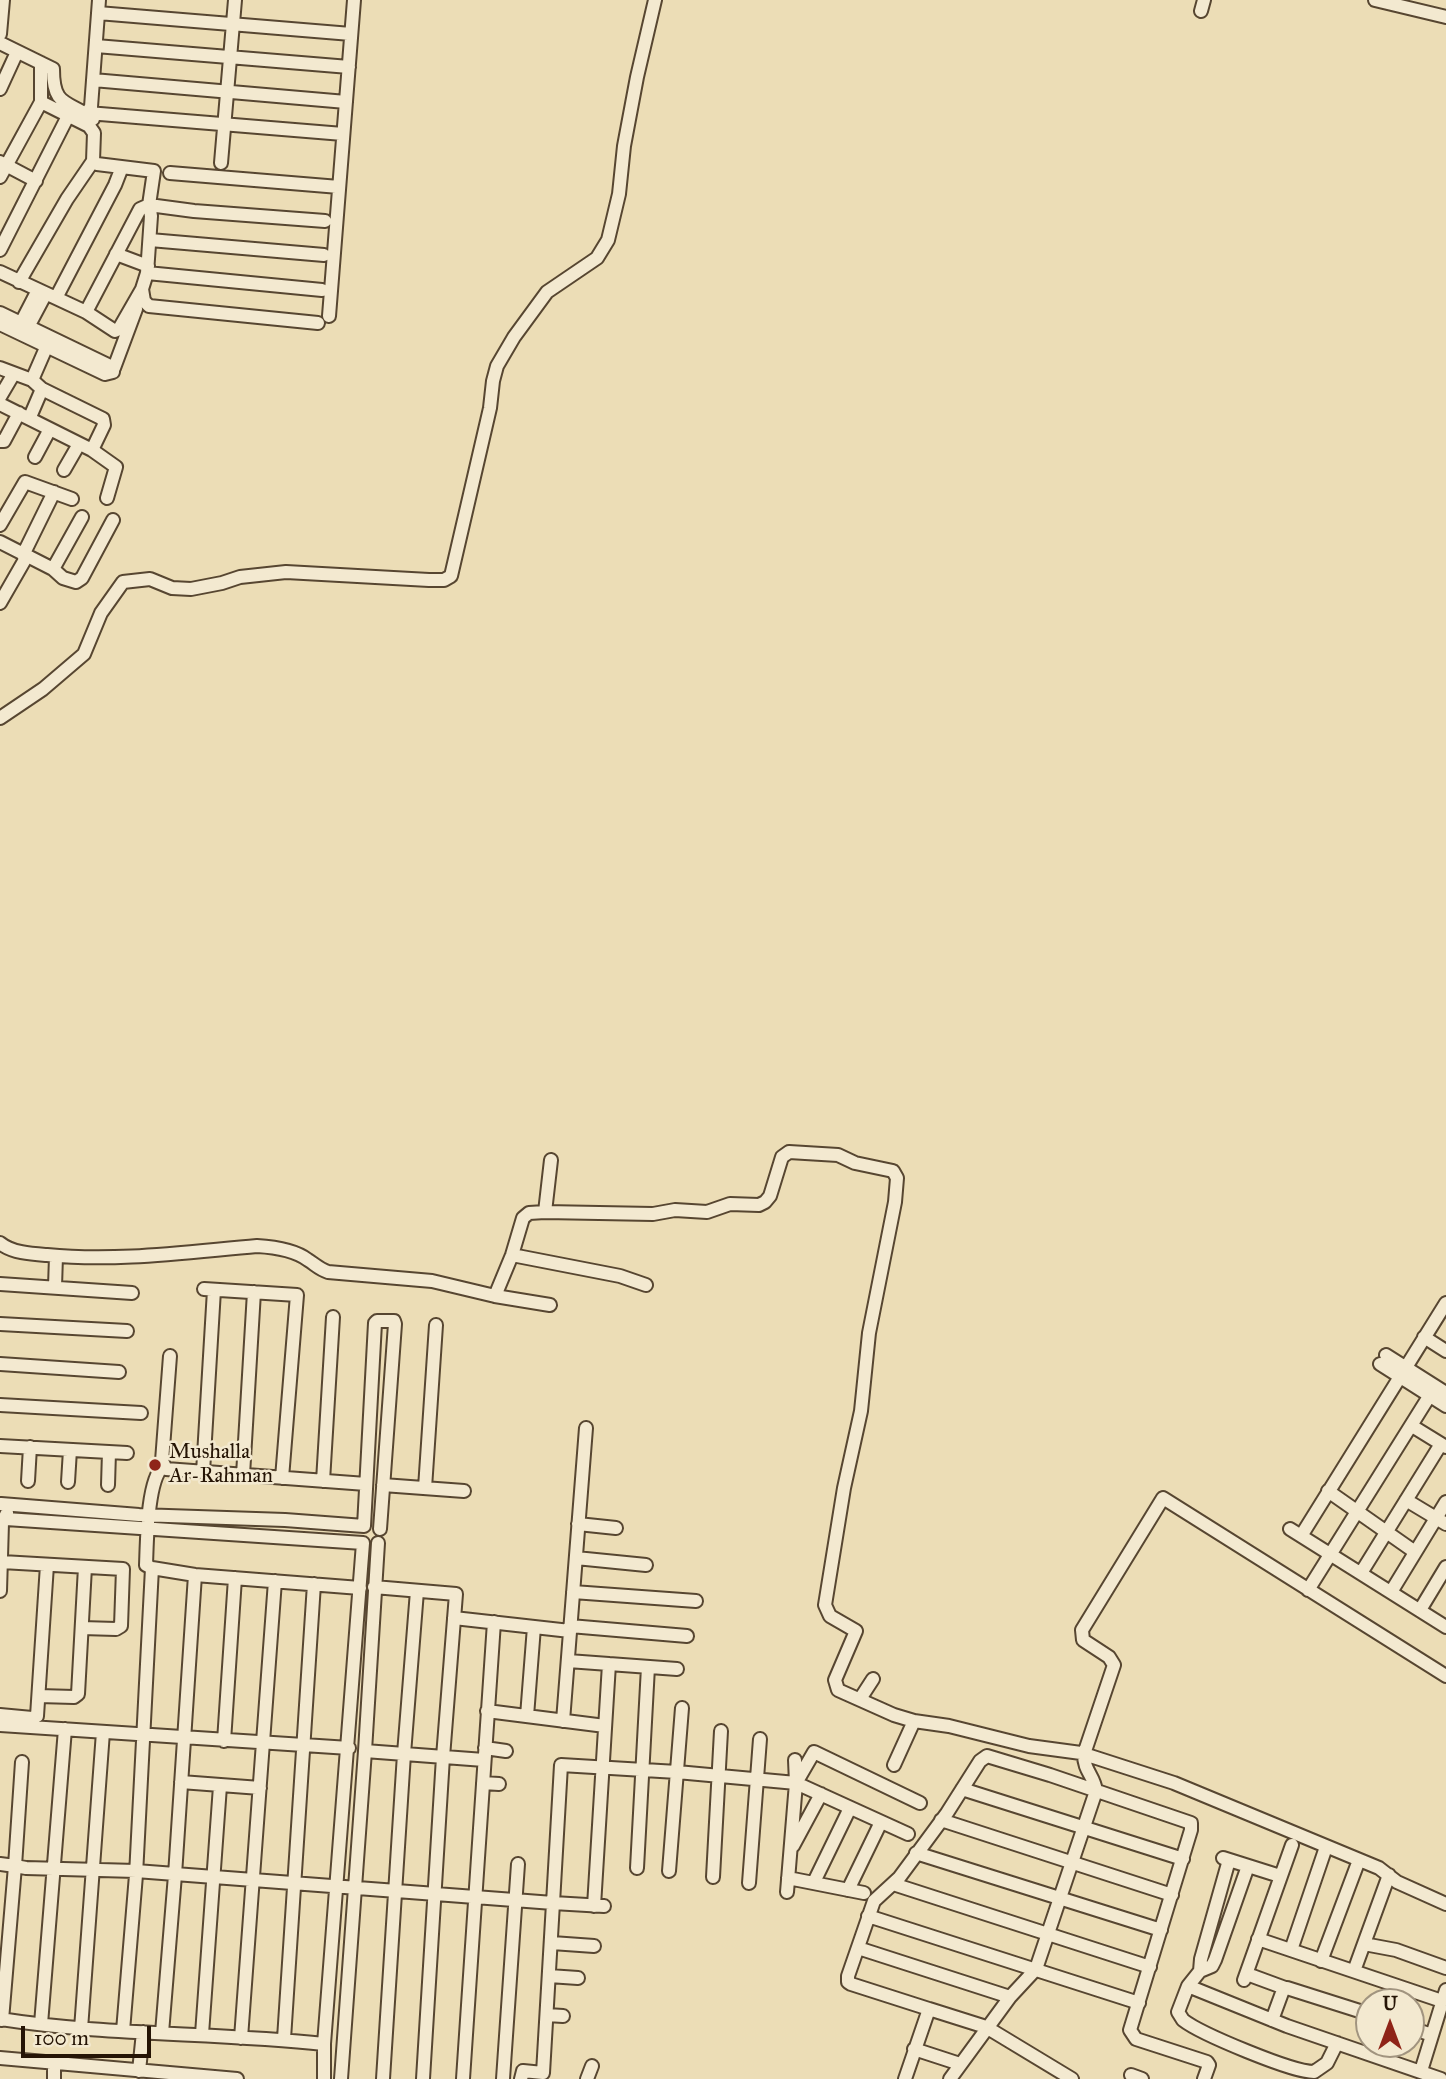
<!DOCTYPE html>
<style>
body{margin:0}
#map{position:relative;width:1446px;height:2079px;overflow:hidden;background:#ecddb6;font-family:"IM FELL Great Primer",serif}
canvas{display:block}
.north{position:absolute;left:1355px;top:1988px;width:70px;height:70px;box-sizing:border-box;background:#f3e9d0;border:2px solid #a1947f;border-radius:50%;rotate:0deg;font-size:19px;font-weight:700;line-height:28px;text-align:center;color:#251405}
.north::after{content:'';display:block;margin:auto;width:24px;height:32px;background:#8f2418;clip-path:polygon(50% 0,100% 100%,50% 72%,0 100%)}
.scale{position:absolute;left:21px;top:2026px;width:130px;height:32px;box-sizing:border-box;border:4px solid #251405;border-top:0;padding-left:9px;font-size:21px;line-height:24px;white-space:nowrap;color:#251405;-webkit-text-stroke:5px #f3e9d0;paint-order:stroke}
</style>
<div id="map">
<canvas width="1446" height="2079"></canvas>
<div class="north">U</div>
<div class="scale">100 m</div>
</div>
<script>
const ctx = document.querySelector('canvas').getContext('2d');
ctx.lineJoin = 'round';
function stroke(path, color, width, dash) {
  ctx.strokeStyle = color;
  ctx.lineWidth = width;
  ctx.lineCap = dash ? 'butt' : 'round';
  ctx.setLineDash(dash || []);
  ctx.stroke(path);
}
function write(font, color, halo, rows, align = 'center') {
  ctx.font = font + ' "IM FELL Great Primer",serif';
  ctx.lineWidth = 5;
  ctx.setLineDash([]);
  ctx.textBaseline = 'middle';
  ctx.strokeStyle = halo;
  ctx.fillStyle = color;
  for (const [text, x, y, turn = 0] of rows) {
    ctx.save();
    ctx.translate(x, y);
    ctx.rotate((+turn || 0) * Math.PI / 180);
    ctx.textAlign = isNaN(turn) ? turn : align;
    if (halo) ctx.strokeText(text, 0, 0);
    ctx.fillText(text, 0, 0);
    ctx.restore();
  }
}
const minor = new Path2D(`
 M1375,0L1446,17
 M1201,11L1204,0
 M98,13L351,34
 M0,34L3,0
 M0,43L53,69C53,108 68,100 93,119
 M96,46L349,67
 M93,80L346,102
 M0,89L17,52
 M88,113L343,134
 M86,114L91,107L99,0
 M0,162L36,181
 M221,163L235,0
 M170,173L339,187
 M0,177L41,102
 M150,240L324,255
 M0,250L66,120
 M116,254L148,266
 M0,272L86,312L115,331L119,329L142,289L147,273L151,216L149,205L154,171L97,164L93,161L94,133L89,126L41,102V63
 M147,273L322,290
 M19,282L67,199L93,161
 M142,289L144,301L149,306L318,323
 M56,298L115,185L122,167
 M86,312L140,209L149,205L194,211L325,221
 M0,313L112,367L113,372L105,374L0,324
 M329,316L354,0
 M21,323L37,292
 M28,327L45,295
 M0,368L32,380L42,389L103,419L104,425L92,450
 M114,368L136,309
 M32,380L49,341
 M0,397L13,375
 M0,404L92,450L116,467L107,498
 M30,417L42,389
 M0,441H4L19,413
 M35,457L50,429
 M64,470L79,444
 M0,525L25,482L72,499
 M0,542L53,569L63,578L76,582L82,578L113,520
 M23,555L54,492
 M53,569L82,517
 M0,603L27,556
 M0,718L43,689L84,654L101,613L123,582L150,579L172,588L191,589L222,583L240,577L286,572L429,580H444L451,576L490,408L493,381L497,366L514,337L547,292L597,258L608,240L619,194L624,146L637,77L655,0
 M545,1212L551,1160
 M0,1243C12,1253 32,1254 47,1255C117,1262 187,1252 257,1246C274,1247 295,1250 308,1260C316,1265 319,1269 328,1272L432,1281L495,1296L550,1305
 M512,1255L620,1276L646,1285
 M0,1284L132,1293
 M55,1287L56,1256
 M204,1289L297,1295L282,1478
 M495,1296L512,1255L523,1218L529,1213L545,1212L653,1214L675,1210L707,1212L730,1204L759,1205L765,1202L770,1196L782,1157L789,1152L838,1155L855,1163L893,1171L897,1178L895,1202L869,1333L861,1411L844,1488L825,1605L830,1616L856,1631L835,1680L838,1690L894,1715L914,1721L949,1726L1029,1746L1081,1753L1174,1783L1379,1868L1397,1882L1446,1904
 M0,1324L127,1331
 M1424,1337L1446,1351
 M1386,1355L1446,1393
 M170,1356L162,1461L166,1469L366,1484
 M0,1364L119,1372
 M1380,1364L1446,1406
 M0,1405L141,1413
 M1412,1426L1446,1447
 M0,1446L127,1453
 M163,1466C147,1481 147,1542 146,1565L152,1568L195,1575L360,1588
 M203,1472L214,1290
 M243,1475L254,1292
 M28,1481L30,1447
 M323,1481L333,1317
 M68,1482L70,1450
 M108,1485L109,1452
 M383,1485L464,1491
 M425,1488L436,1325
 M1328,1491L1415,1552
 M1406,1500L1446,1524
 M1,1504L139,1515L285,1520L364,1526L375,1323L377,1321H394L395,1324L380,1529
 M6,1519L363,1543L324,2044V2079
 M578,1524L616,1528
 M1290,1529L1446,1627
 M1301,1536L1446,1303
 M576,1558L646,1565
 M2,1562L123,1569L121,1626L116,1629L82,1628
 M1361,1573L1441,1444
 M374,1587L456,1594L443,1757L423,2079
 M1308,1590L1430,1395
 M0,1591L2,1523L7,1513
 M573,1592L696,1601
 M1391,1592L1446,1502
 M1420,1610L1446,1567
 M454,1618L570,1631
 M570,1626L687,1636
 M568,1661L677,1669
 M39,1696L74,1697L78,1694L85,1567
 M860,1699L873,1679
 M487,1711L605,1726
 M0,1715L32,1718L37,1716L47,1565
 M527,1716L534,1627
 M563,1721L586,1428
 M0,1725L349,1748
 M224,1741L235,1578
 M485,1748L506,1751
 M365,1751L484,1760
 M22,1762L15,1866L26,1868L136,1871L553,1903L561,1765L677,1772L796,1783L908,1834
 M894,1765L914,1721
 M181,1782L260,1788
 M483,1783L499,1784
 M796,1783L814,1752L920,1803
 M962,1789L1183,1859
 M941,1820L1172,1895
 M793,1846L821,1794
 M916,1853L1161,1930
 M1223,1858L1280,1876
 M1229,1860L1201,1959L1200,1971L1188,1986L1287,2026L1441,2079
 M0,1864L15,1866L2,2020
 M637,1868L648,1667
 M669,1871L682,1708
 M713,1877L721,1731
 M788,1878L864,1893
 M814,1882L850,1808
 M749,1883L760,1739
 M893,1884L1150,1967
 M848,1890L881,1822
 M787,1892L796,1783L795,1760
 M594,1906L609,1664
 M868,1916L1139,2003
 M1258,1939L1442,2001
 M552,1943L594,1946
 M1364,1944L1396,1950L1446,1968
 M858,1948L1010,1997
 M1291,1950L1326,1847
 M1321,1961L1359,1860
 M1200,1971L1212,1966L1215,1960L1248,1866
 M1354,1971L1389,1875
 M1247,1974L1285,1988
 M549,1976L578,1978
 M1244,1980L1292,1845
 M1188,1986L1178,2012L1183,2020C1201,2034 1292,2072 1314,2072L1327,2063L1337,2043
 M929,2009L986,2027L1072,2079
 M547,2015L563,2016
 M0,2019C107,2036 216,2032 324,2044
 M1272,2020L1283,1990L1287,1988L1369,2014
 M41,2024L65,1729
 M1411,2028L1432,2035
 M81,2029L103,1732
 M123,2031L136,1875L152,1568
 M162,2033L175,1875L195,1575
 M202,2034L220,1786
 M241,2038L275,1581
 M284,2039L314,1584
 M914,2049L960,2064
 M0,2058L237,2079
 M54,2063V2079
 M139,2071L143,2032
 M1421,2071L1446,1990
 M1131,2075L1142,2079
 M341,2079L365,1751L378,1543
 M383,2079L404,1754L417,1591
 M463,2079L494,1622
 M503,2079L518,1864
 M521,2079L523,2071L543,2073L553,1903L604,1906
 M587,2079L592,2066
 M905,2079L929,2009L851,1984L848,1982V1976L874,1901L899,1878L947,1813L980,1761L987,1756L1050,1775L1191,1823V1830L1130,2030L1136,2039L1207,2062L1209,2065L1204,2079
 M950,2079L1010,1997L1036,1969L1096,1791C1094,1775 1084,1772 1084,1754L1114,1665L1109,1657L1083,1640L1082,1630L1163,1498L1446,1676`);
const markers = [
 [155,1465,7,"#8f2418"]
];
const poiNames = [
 ["Mushalla",169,1453],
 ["Ar-Rahman",169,1477]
];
stroke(minor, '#574631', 16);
stroke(minor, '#f3e9d0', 12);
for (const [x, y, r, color] of markers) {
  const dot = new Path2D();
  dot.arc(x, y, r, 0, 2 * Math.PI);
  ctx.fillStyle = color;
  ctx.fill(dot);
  stroke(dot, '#f3e9d0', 2.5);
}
write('21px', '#251405', '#f3e9d0', poiNames, 'left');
</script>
